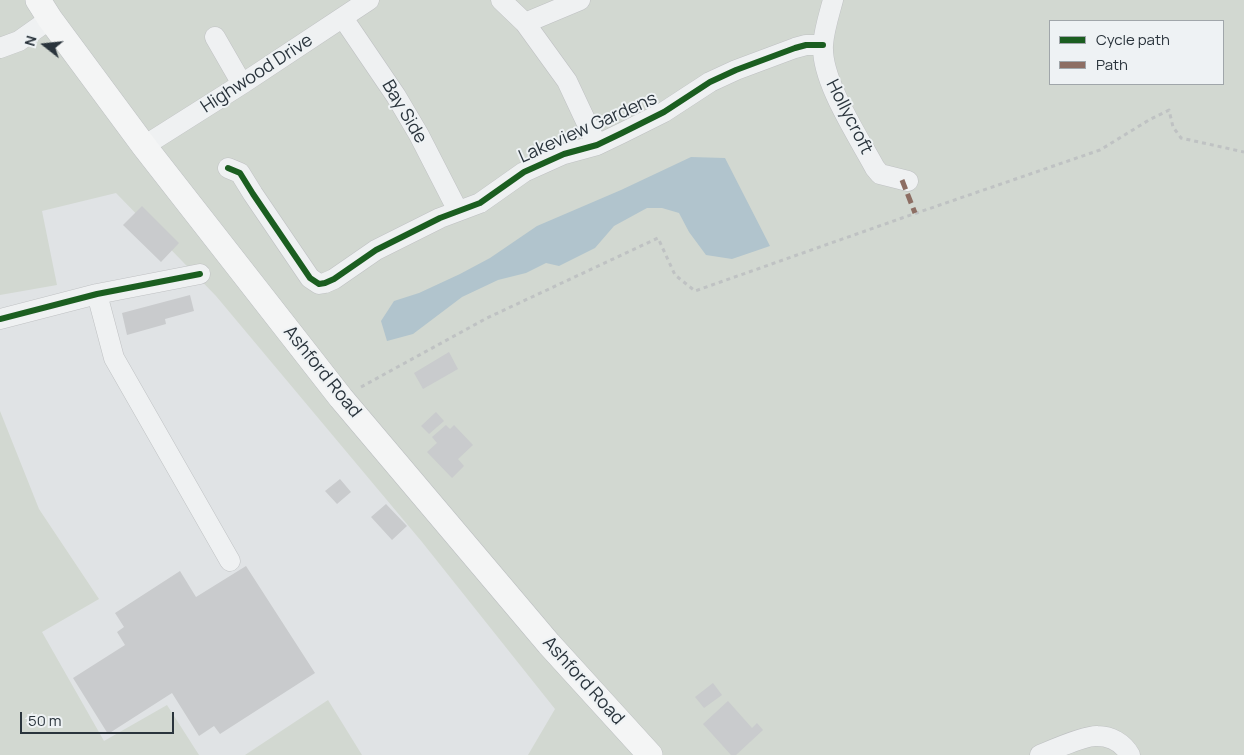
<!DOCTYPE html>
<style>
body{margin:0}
#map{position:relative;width:1244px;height:755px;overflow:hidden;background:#e0e3e5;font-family:Manrope,sans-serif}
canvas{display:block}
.legend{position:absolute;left:1049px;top:20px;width:175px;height:65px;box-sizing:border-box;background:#eef2f4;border:1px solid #a0a6aa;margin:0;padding:6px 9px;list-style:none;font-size:15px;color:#2a343c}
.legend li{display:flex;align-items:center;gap:10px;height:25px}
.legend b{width:25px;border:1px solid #a0a6aa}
.north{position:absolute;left:20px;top:20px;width:50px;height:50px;-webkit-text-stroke:4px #eef2f4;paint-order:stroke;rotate:286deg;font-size:14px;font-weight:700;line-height:20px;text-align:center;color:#2a343c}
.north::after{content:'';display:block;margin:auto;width:18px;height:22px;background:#2a343c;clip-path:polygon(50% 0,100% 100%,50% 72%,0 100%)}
.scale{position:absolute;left:20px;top:712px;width:154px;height:22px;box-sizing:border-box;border:2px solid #2a343c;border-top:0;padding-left:6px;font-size:15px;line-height:18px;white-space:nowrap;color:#2a343c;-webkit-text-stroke:4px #eef2f4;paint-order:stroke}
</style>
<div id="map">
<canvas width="1244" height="755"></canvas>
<ul class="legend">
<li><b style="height:6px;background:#1b5e20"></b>Cycle path</li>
<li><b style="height:6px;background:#8d6e63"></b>Path</li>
</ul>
<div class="north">N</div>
<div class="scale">50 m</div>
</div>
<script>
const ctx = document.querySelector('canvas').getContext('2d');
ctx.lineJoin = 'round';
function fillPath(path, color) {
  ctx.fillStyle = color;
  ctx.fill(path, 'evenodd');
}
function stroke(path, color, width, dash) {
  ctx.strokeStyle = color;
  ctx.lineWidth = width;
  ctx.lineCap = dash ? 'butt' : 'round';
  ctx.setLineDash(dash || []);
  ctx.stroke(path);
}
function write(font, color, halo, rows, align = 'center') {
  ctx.font = font + ' Manrope,sans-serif';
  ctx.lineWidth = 4;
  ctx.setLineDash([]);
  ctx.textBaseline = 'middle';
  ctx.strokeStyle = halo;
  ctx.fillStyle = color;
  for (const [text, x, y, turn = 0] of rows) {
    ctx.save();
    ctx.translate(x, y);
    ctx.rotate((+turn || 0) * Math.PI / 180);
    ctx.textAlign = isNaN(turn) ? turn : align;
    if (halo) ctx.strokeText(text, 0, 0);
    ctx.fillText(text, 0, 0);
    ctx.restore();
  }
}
const green = new Path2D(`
 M0,0H1244V755H528L555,709L422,542L216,296L116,193L42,211L57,285L0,295ZM1050,21H1223V84H1050Z
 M0,411L39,509L99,599L42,632L104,741L167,705L199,755H0Z
 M328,700L362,755H245Z`);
const water = new Path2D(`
 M691,157L725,158L770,246L732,259L706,255L689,232L679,213L662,208H647L614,226L595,248L559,266L546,263L526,273L498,280L462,297L413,334L387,341L381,321L394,301L419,293L460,274L490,258L537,226L621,190Z`);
const building = new Path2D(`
 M142,206L179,243L161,262L123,225Z
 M190,295L194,311L165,319L166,324L127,335L122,313Z
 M449,352L458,369L423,389L414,373Z
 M436,412L444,421L429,434L421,426Z
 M446,425L450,429L454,425L473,445L458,459L464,466L452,478L427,452L437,443L432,437Z
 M340,479L351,492L337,504L325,491Z
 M386,504L407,526L392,540L371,517Z
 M246,566L315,673L220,734L214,726L199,736L172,693L108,734L73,678L125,645L117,632L124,627L115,613L180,571L196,597Z
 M713,683L722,695L704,708L695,697Z
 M728,701L752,728L757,723L763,730L736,755H731L703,724Z`);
const path = new Path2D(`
 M361,387L487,318L658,238L675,275L695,291L902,218L1100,150L1149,120L1169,110L1173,127L1181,138L1244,152`);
const minor = new Path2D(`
 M501,0L525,23L567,81L597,145
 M833,0C829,15 824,30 823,45C821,81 858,136 875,168L880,174L908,181
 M343,18L396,96L419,135L458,211
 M525,23L580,0
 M215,37L242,84
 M0,48L19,41L50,19
 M144,146L242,84L369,0
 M228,168L240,173L253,194L310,278L319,284L325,283L334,279L376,250L440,218L480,203L524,172L564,154L597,145L622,133L664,112L710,82L736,70L795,48L806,45H823
 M97,294L114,358L230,561
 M0,319L97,294L200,274
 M1040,755C1052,750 1086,735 1097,736C1111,736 1123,743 1130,755`);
const major = new Path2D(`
 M38,0L50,19L144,146L341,398L549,644L650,755`);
const quiet = new Path2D(`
 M902,180L915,213`);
const cycleway = new Path2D(`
 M228,168L240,173L253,194L310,278L319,284L325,283L334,279L376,250L440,218L480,203L524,172L564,154L597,145L622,133L664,112L710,82L736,70L795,48L806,45H823
 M0,319L97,294L200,274`);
const streetNames = [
 ["Highwood Drive",257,74,-33],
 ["Bay Side",404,112,59],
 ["Hollycroft",849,117,63],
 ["Lakeview Gardens",588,128,-24],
 ["Ashford Road",322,372,51],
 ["Ashford Road",583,681,48]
];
fillPath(green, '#d2d8d1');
fillPath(water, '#b1c4cd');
fillPath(building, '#c9cbcd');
stroke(minor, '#bfc1c3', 21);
stroke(major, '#bdc0c2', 26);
stroke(path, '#bfc2c3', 3, [4, 4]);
stroke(minor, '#eff1f2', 20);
stroke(major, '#f4f5f5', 25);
stroke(quiet, '#8d6e63', 5, [10, 5]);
stroke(cycleway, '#1b5e20', 6);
write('18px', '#2a343c', '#eef2f4', streetNames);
</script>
